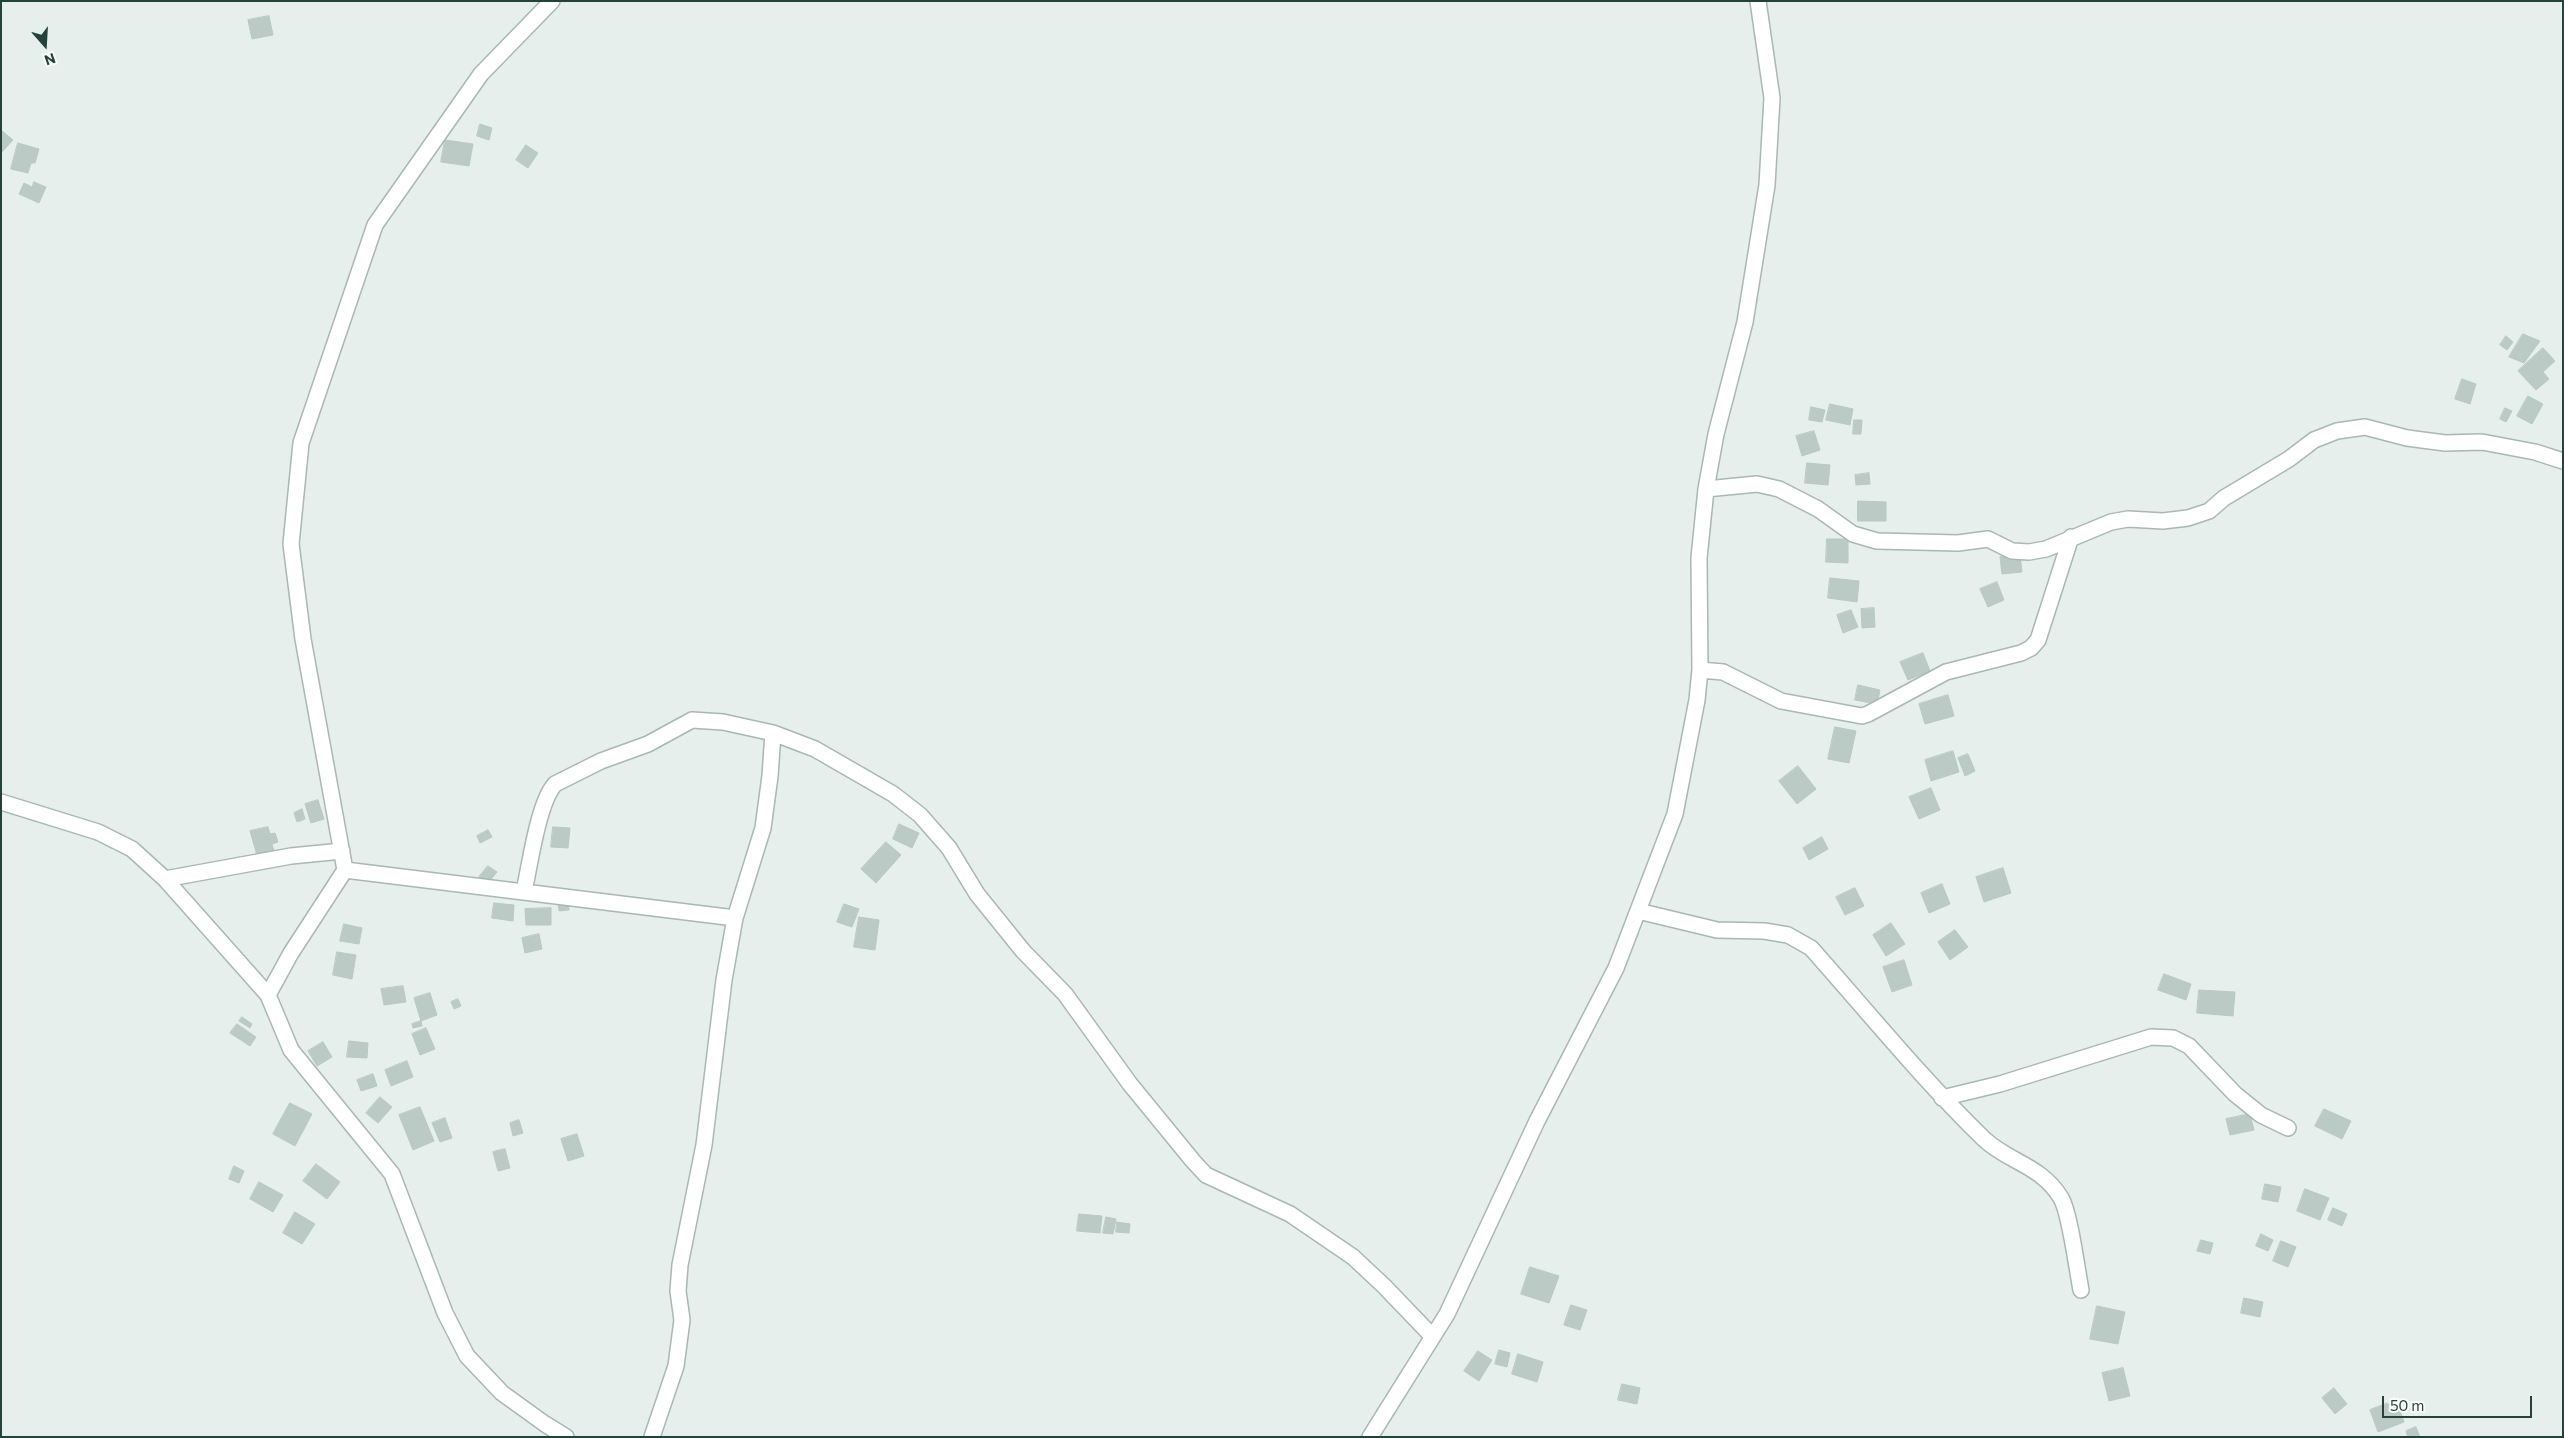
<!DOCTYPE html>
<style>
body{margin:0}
#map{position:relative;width:2564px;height:1438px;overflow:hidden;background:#e6efeb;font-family:Commissioner,sans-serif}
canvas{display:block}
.frame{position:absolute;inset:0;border:2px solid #24423a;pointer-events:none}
.north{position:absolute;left:20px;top:20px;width:50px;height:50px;-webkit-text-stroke:4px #f7fbf9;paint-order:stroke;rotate:161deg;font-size:14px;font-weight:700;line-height:20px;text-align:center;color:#24423a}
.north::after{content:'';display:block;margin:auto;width:18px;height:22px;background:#24423a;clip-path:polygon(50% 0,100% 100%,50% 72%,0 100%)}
.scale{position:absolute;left:2382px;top:1396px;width:150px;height:22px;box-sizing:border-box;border:2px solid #24423a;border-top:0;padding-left:6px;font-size:15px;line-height:18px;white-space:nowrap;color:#24423a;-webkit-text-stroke:4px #f7fbf9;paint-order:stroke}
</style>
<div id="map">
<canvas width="2564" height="1438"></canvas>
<div class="frame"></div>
<div class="north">N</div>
<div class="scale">50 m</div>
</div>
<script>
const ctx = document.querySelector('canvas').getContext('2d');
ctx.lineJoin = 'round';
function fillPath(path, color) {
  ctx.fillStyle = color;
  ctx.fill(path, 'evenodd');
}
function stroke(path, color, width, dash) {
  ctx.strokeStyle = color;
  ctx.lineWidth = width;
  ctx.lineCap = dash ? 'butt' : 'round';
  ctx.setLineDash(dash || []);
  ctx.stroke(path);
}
const building = new Path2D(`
 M269,16L273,35L252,39L248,20Z
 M480,124L492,128L489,140L477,136Z
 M1,130L13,140L1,153Z
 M445,140L473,144L469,166L441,162Z
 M18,143L39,149L35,163H31L28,173L11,169Z
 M526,145L538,153L528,168L516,160Z
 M34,182L46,187L39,203L19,194L24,183L32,187Z
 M2523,334L2540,341L2524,363L2509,357Z
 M2506,336L2513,342L2507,350L2500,345Z
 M2543,348L2555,361L2543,372L2549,379L2536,390L2518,371Z
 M2462,379L2476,384L2470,404L2455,399Z
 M2528,396L2543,404L2532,424L2517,416Z
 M1830,404L1853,409L1850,425L1826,420Z
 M1811,407L1825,410L1822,422L1809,420Z
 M2505,408L2512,411L2506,422L2500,419Z
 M1854,420H1862L1861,434H1853Z
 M1814,431L1820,450L1802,456L1796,436Z
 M1807,463L1830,465L1828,485L1805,483Z
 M1869,473L1870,484L1856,485L1855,475Z
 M1858,501L1886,502V521H1858Z
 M1827,539H1848V563L1826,562Z
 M2020,555L2022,572L2002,574L2000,557Z
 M1830,578L1859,581L1857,602L1828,598Z
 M1997,582L2004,600L1988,607L1980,589Z
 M1874,608L1875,627L1862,628L1861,609Z
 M1851,610L1858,627L1843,633L1837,615Z
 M1923,653L1930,671L1908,680L1900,662Z
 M1858,685L1880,690L1877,704L1855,700Z
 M1948,695L1954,716L1925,724L1919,704Z
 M1835,727L1856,731L1849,763L1828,759Z
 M1953,751L1959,772L1931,781L1925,760Z
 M1968,754L1975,771L1965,776L1958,758Z
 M1798,766L1816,789L1797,804L1779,781Z
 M1931,788L1940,810L1919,819L1909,797Z
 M318,800L324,819L311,823L305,804Z
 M302,809L305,819L297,822L294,813Z
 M899,824L919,833L912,848L893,839Z
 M268,827L270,834L275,833L278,842L272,844L275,855L258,859L250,831Z
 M553,827L570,828L568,848L551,847Z
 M488,830L492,837L480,843L477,836Z
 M1822,837L1828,849L1809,860L1803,848Z
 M886,842L901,855L876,883L861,869Z
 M488,866L497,872L488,883L479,877Z
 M2003,868L2011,893L1984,902L1976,877Z
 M1942,884L1950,904L1929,913L1921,893Z
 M1855,888L1864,906L1845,915L1836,897Z
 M568,899L569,910L559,911L558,900Z
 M494,903L514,905L513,921L492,918Z
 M844,904L859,909L852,927L837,922Z
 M551,908V925H526L525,909Z
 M859,917L879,920L875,950L854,947Z
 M1891,923L1905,944L1886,956L1873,935Z
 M344,924L362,928L359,944L340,941Z
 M1955,930L1968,947L1950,960L1938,942Z
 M539,934L542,949L525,953L522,938Z
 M337,952L356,955L352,979L333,975Z
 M1904,960L1912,985L1892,992L1883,967Z
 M2164,974L2191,984L2186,1000L2158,990Z
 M403,986L406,1002L384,1005L381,989Z
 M2199,990L2235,992L2233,1016L2197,1013Z
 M430,993L437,1015L421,1021L414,998Z
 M458,999L461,1006L454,1009L451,1002Z
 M242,1017L252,1024L250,1028L239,1021Z
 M421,1021L422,1026L413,1028L412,1024Z
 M237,1024L256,1037L250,1046L230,1033Z
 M426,1028L435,1049L420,1055L412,1034Z
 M349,1041L368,1043L367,1058L347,1057Z
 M323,1042L332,1057L317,1066L308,1051Z
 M407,1061L413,1077L391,1086L385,1070Z
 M373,1074L377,1086L361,1091L357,1080Z
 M380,1097L392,1107L378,1123L366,1113Z
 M290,1103L312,1114L295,1146L273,1134Z
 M420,1107L434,1141L413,1150L399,1115Z
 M2324,1109L2351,1121L2342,1139L2315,1126Z
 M2250,1114L2254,1130L2230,1135L2226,1119Z
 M445,1118L452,1138L440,1142L432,1123Z
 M519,1120L523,1133L513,1136L510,1123Z
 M577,1134L584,1156L568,1161L561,1139Z
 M505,1149L510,1168L498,1171L493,1152Z
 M316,1164L340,1182L327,1199L303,1181Z
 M234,1166L244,1171L239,1183L229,1179Z
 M259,1182L283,1195L273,1212L250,1199Z
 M2265,1184L2281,1187L2278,1202L2262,1199Z
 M2305,1189L2329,1198L2320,1220L2297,1211Z
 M2333,1208L2347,1214L2342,1226L2328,1220Z
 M295,1212L315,1224L302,1244L283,1233Z
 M1079,1214L1102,1216L1100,1233L1077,1231Z
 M1106,1217L1116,1219L1113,1234L1103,1233Z
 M1117,1222L1130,1224L1129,1233L1116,1232Z
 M2261,1234L2273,1240L2268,1251L2256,1246Z
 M2201,1240L2213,1243L2210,1254L2197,1251Z
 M2281,1241L2296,1247L2288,1267L2273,1261Z
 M1530,1267L1559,1276L1549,1303L1521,1294Z
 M2244,1298L2263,1302L2260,1317L2241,1313Z
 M1571,1305L1587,1310L1580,1330L1564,1325Z
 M2097,1306L2125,1312L2118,1344L2090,1339Z
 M1499,1350L1510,1353L1507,1367L1495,1364Z
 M1478,1351L1492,1360L1479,1381L1464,1371Z
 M1518,1354L1543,1362L1537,1382L1512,1374Z
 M2123,1368L2130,1396L2109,1401L2102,1373Z
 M1622,1384L1640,1388L1637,1404L1618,1400Z
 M2334,1388L2347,1404L2335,1414L2322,1398Z
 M2396,1400L2404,1422L2378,1432L2370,1410Z
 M2416,1427L2420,1437H2408L2406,1431Z`);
const street = new Path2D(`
 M1706,489L1757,484L1779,489L1818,509L1853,534L1877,541L1958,543L1988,539L2012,551L2029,552L2046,549L2111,522L2128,519L2163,521L2188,518L2209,511L2224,498L2289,459L2314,440L2337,431L2365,427L2407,438L2445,443L2482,442L2535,452L2563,461
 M1700,670L1723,672L1781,701L1862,716L1868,714L1946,672L2021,653L2031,648L2038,640L2071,537
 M1,802L98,832L132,849L165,879L268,995L291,1050L392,1174L445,1313L467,1356L502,1393L545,1424L566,1437
 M345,870L735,918L763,828L770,776L773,733L815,749L893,794L920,815L949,848L977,894L1023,951L1065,994L1130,1084L1193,1161L1206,1175L1290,1214L1353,1257L1384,1286L1432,1336
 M165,879L291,856L342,851
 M524,891C530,865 538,803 555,784L601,761L648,744L692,720L723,722L773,733
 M1638,911L1717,930L1764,931L1788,935L1811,948C1868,1012 1922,1079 1984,1139C2008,1162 2041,1165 2061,1198C2070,1213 2077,1270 2081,1290
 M268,995L291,953L345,870L303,639L291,544L301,443L375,225L481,74L552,1
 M1942,1098L2000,1084L2151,1037L2173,1038L2189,1046L2235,1094L2261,1115L2288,1128
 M652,1437L676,1366L682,1320L678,1291L680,1265L704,1145L724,980L735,918
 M1370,1437L1447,1314L1537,1121L1616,968L1675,814L1697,700L1700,670L1699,558L1706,489L1716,434L1745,322L1767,185L1772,98L1758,1`);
fillPath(building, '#bbcac4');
stroke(building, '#b8c9c2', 1);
stroke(street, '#a8b8b2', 18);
stroke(street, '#fff', 15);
</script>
